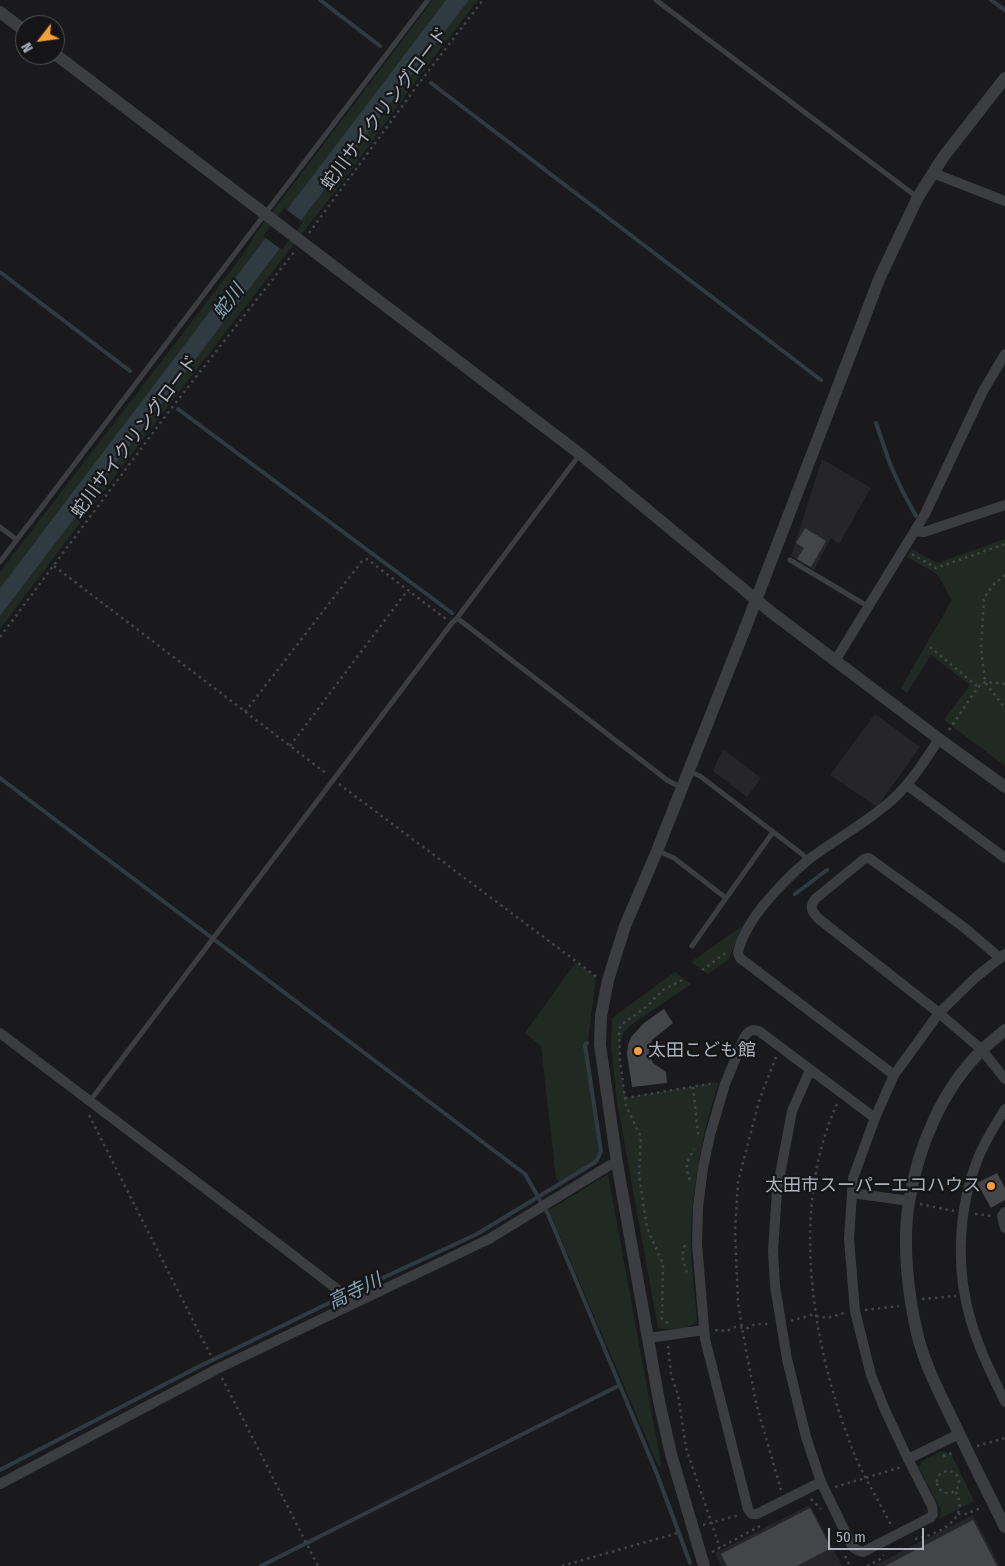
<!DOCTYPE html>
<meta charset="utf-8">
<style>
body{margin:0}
#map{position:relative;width:1005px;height:1566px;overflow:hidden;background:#1a1a1c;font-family:"Fira Sans Condensed",sans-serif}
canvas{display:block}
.north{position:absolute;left:15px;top:15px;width:50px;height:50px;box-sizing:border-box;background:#151517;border:1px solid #515459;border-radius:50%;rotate:240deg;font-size:14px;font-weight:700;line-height:20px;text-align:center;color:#acb3bc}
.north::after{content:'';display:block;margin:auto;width:18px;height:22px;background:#f49f3a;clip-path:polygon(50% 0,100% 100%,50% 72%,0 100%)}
.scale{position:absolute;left:828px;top:1528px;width:96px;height:22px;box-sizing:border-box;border:2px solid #acb3bc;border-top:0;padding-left:6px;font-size:15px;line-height:18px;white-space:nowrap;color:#acb3bc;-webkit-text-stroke:4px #151517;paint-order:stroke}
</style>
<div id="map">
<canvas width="1005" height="1566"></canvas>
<div class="north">N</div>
<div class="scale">50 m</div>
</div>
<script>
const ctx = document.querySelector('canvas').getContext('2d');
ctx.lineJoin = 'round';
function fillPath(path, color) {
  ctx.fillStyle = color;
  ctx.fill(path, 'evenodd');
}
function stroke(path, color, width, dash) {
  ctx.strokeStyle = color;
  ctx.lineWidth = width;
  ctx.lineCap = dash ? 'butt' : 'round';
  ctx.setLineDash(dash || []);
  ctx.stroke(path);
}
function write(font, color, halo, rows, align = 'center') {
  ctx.font = font + ' "Fira Sans Condensed","Noto Sans JP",sans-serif';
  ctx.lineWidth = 4.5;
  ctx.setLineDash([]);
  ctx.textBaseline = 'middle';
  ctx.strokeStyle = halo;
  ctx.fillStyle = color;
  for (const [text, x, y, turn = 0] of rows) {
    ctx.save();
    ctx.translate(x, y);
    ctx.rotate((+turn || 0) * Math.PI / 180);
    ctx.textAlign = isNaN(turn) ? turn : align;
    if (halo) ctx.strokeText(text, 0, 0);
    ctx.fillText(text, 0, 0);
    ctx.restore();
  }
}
const built = new Path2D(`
 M822,459L871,488L839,544L831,538L814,570L791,556Z
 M875,714L920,747L877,807L830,775Z
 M723,749L761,778L747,797L713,771Z
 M810,1505L842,1566H721L715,1553Z
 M973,1515L1000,1566H873Z`);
const green = new Path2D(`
 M433,0H446L0,588V572L242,256L257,232Z
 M469,0H478L418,78L340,185L165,410L0,629V616Z
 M1005,539V766L944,720L970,685L931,655L907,693L901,688L952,600L937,574L907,557L912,549L937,563Z
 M742,926L729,959L708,974L691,962Z
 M576,962L596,977L588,1040L585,1045L601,1151L597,1160L594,1163L560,1184L556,1178L541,1046L525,1033Z
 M675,972L691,984L631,1025C628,1028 625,1031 623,1034C615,1052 621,1080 626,1098L719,1082C702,1131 692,1189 691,1240C691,1267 695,1294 697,1321C690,1329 668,1331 658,1328L617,1102L611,1046L612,1018Z
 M608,1174L661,1464L659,1468L549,1210Z
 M942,1451L951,1454L974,1501L939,1519L941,1510L919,1468L922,1461Z`);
const water = new Path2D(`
 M446,0H469L0,616V588Z`);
const pier = new Path2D(`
 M284,208L303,222L282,250L263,236Z`);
const stream = new Path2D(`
 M320,0L380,46
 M991,0L1005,10
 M431,83L821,380
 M0,272L130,371
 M178,409L452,613
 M876,423L890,464L902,490L916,516
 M0,778L525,1174L548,1214L657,1474L690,1563
 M795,894L827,870
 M0,1470L198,1367L329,1303L477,1234L594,1163L597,1160L601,1151L585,1045L587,1043
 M261,1566L620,1385`);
const building = new Path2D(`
 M805,528L826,541L811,567L797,559L804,548L796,543Z
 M664,1009L673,1023L652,1040L649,1048V1055L653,1063L666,1072L667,1083L632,1087L627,1054L628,1045L631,1037L644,1023Z
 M997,1173L1005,1188V1200L991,1208L977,1183Z
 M810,1508L831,1548L797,1566H727L721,1554Z
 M973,1520L997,1566H885Z`);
const path = new Path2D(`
 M309,233L420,82L483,0
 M912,554L936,568L1005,544
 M54,566L327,774
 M1005,575L993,585L984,598L981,648L985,682L1005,708
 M0,637L170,410L295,251
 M930,647L978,687
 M245,712L362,561L367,559L446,619
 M949,730L978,687L985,682L1005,684
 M290,746L404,595L410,593
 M339,784L597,977
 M702,970L727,952
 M776,1057L759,1101L738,1182L735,1231L738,1302L742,1328L756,1403L781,1490
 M693,1087L698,1134
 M625,1098L715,1083
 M837,1104C788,1211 813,1353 856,1458C866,1481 880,1503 891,1525
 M89,1115L213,1360
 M690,1180C684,1164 687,1163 694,1149
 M920,1204L954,1211
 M975,1214L992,1216
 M685,1245L682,1256L687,1273
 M922,1299L956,1296
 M865,1310L899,1306
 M791,1321L811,1315L827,1318L844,1313
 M668,1323L662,1319L663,1264L647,1228L639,1175L641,1137L626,1106L620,1060L619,1030L621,1025L646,1007L663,990L686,978
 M715,1330L727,1331L735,1327L748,1328L755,1324H770
 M668,1346L671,1374L678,1395L686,1448L720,1548
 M222,1378L318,1566
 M977,1446L1005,1438
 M943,1456L955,1452
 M937 1482a11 11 0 1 1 22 0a11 11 0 1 1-22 0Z
 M835,1487L902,1467
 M811,1499L821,1509
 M958,1514H966L981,1508
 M703,1525L739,1515
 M915,1539C930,1536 956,1527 959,1509C961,1502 958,1497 955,1490
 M712,1552L762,1525
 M845,1556L850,1566
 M562,1566L681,1532
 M867,1566L879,1560L884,1555`);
const service = new Path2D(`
 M656,0L917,197
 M0,527L17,540
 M790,560L869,607
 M0,562L428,0
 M457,618L667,780L682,788
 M689,771L700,776L802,854L808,860
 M658,851L674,858L726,898
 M692,946L773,832
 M90,1101L452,623L457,618L580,454`);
const minor = new Path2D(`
 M933,173L1005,201
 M915,531L924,532L1005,505
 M835,661L925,514L983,391L1005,354
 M907,785L1005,858
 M1000,958L966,929L927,900L869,858L864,859L815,899C809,908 812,912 819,919L939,1013L982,1050L1005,1079
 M0,1033L285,1249L342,1293L352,1303
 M810,1070L792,1111L777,1191L773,1251L775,1286L787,1359L806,1437L821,1482L852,1546L857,1550L863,1552L931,1517L933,1514L932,1506L908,1459L959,1434
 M894,1075L740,958L738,953C741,936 752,920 762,907C776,890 791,874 808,860C836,839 866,823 892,800C911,783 925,760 939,739
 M1005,1109C996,1124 986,1139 979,1156C958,1206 955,1269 971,1321C979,1349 992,1375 1005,1402
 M852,1193L909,1201
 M1005,1212L1002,1216L1005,1228
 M648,1338L704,1330
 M908,1459L885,1410L871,1375L855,1311L849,1239L853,1178L875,1118L894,1075L939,1013L976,977L1005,954
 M821,1482L757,1514H752L748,1509L705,1339L697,1244L698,1207L703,1168L710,1135L725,1084L744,1038C748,1031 751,1029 759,1031L875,1118
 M0,1484L217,1369L489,1239L610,1165L617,1163`);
const tertiary = new Path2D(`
 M0,12L25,31
 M55,54L580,454L771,612L939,739L1005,787
 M1005,1030C997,1037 989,1043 982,1050C942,1089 918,1147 909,1202C902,1243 908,1296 918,1337C926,1368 941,1396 955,1425C971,1459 988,1493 1005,1527
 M704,1566L671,1454L659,1401L617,1163L600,1045L601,1016L608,980L625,926L657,851L748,621L880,277L918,197L933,173L944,156L1005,78`);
const markers = [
 [638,1051,5,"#f49f3a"],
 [991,1186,5,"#f49f3a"]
];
const streetNames = [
 ["蛇川サイクリングロード",385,109,-53],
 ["蛇川サイクリングロード",135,437,-53]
];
const poiNames = [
 ["太田こども館",648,1051],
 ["太田市スーパーエコハウス",981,1186,"right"]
];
const waterNames = [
 ["蛇川",229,302,-53],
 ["高寺川",355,1292,-26]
];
fillPath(built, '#262629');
fillPath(green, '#212a22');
fillPath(water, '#2f3b41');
fillPath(pier, '#1a1a1c');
stroke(stream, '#2f3b41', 4);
fillPath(building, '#444549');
stroke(path, '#414448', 2.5, [2.5, 4]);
stroke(service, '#3b3d41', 5);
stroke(minor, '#3b3d41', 10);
stroke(tertiary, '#3b3d41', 12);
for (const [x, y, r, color] of markers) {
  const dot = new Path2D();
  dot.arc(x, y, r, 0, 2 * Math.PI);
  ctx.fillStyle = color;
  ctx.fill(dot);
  stroke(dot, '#151517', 2);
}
write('18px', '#acb3bc', '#151517', streetNames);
write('18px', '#acb3bc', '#151517', poiNames, 'left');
write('italic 19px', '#84a5b6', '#151517', waterNames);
</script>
